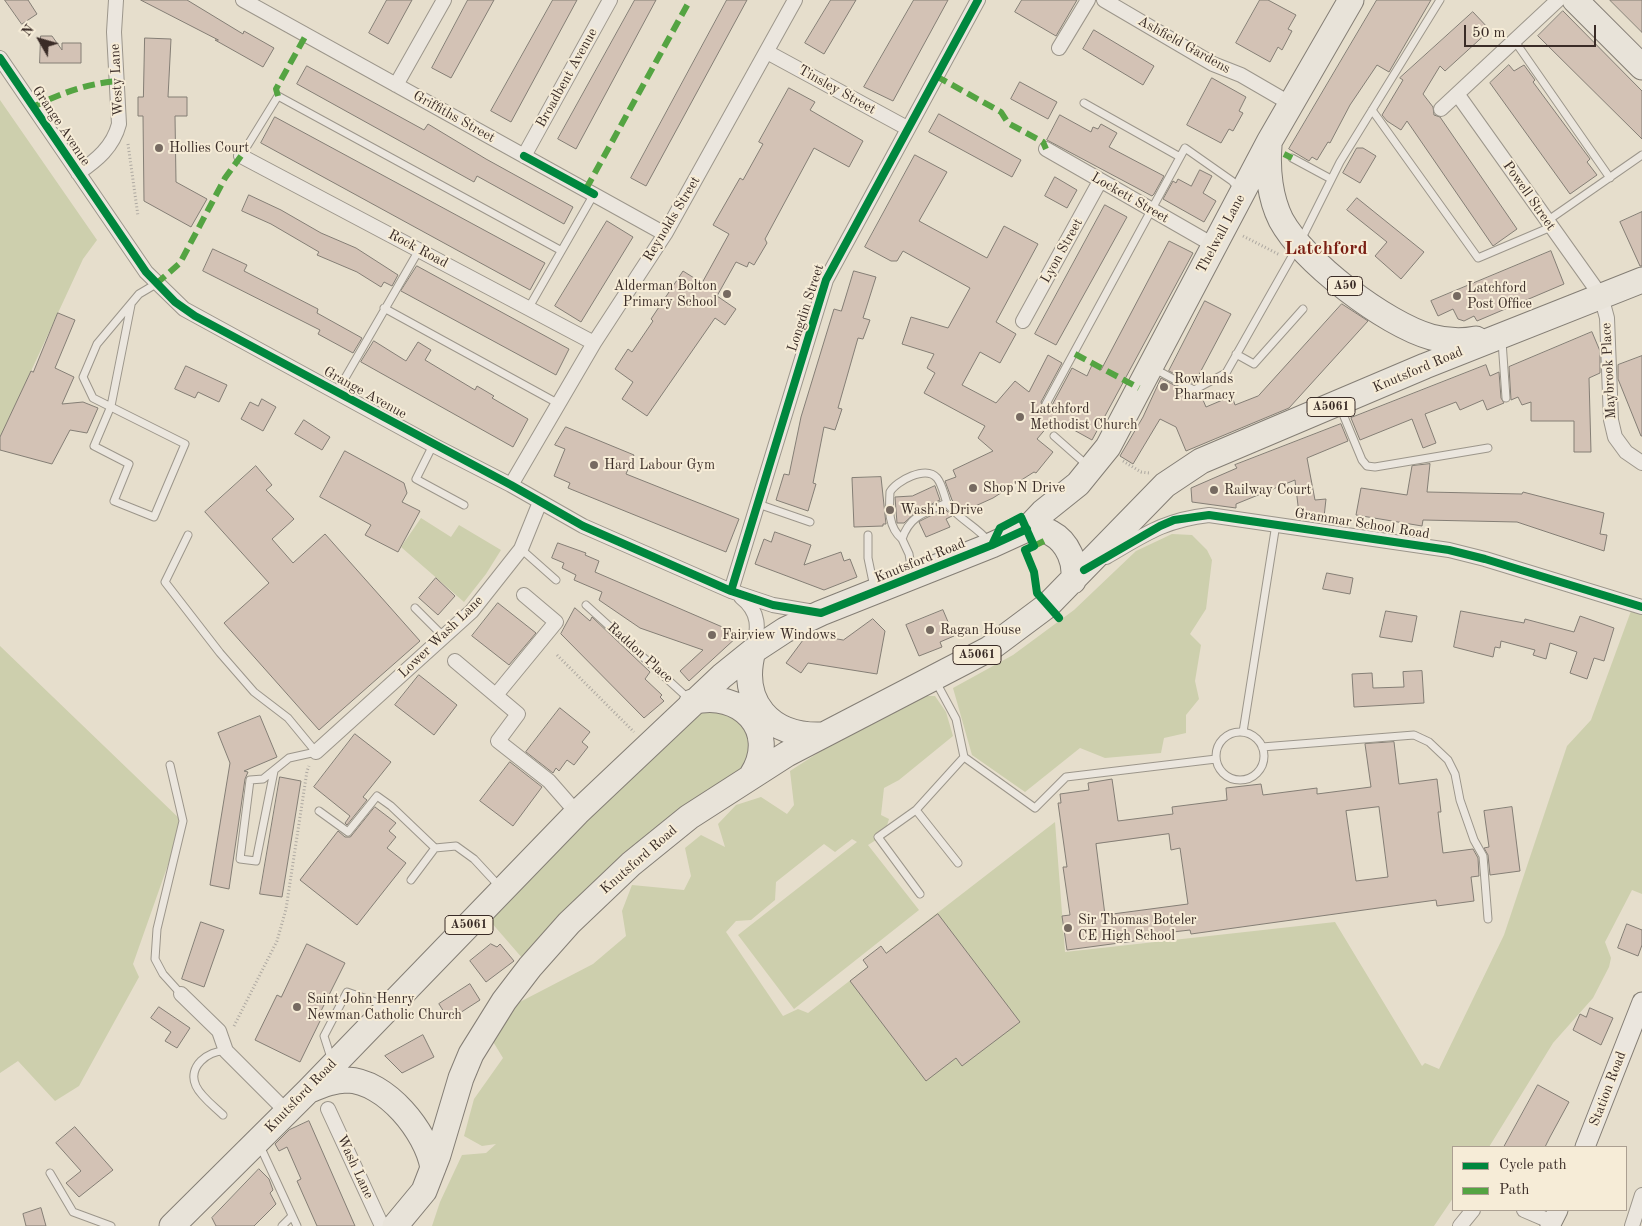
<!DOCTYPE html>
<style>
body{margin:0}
#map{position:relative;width:1642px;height:1226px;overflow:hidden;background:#e6decc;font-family:"Old Standard TT",serif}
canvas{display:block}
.legend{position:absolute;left:1452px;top:1146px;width:175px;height:65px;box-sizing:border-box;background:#f6ecd7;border:1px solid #ab9f91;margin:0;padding:6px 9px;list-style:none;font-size:15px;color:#3a2c27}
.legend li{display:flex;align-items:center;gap:10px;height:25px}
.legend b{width:25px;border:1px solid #ab9f91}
.north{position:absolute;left:15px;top:15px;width:50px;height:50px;-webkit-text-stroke:4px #f6ecd7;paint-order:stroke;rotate:308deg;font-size:14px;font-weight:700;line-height:20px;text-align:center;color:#3a2c27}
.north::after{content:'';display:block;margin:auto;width:18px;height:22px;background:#3a2c27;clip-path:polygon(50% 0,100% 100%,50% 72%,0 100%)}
.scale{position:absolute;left:1464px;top:25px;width:132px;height:22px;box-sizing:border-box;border:2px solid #3a2c27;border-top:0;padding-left:6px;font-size:15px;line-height:18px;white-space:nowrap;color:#3a2c27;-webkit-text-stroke:4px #f6ecd7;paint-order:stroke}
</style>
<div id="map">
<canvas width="1642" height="1226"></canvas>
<ul class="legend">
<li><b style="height:6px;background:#00873e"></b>Cycle path</li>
<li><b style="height:6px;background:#54a442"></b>Path</li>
</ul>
<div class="north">N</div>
<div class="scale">50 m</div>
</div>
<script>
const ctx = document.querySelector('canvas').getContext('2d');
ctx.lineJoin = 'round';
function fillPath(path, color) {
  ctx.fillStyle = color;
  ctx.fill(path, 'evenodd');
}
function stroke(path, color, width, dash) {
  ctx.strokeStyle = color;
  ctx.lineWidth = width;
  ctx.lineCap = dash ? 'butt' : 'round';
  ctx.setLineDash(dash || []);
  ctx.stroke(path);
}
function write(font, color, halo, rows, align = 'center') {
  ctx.font = font + ' "Old Standard TT",serif';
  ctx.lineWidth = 4;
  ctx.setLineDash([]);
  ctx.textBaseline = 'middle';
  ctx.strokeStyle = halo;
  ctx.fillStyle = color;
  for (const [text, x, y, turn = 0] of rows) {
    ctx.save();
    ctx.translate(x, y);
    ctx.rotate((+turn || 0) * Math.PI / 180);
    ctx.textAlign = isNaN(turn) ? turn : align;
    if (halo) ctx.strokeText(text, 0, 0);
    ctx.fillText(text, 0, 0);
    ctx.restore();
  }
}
const green = new Path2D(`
 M0,100L97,240L83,259L0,438Z
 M421,518L451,537L459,525L501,550L486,574L464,602L401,547Z
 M1172,534L1192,535L1207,550L1212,560L1206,609L1190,634L1201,645L1195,681L1199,699L1186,715V733L1164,738L1161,753L1105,758L1080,748L1025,792L972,755L953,688L1013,655L1074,610L1136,551Z
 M1631,611L1642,614V894L1632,890L1605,942L1611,958L1609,967L1593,998L1553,1043L1489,1147H1453V1198L1434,1226H432L440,1202L462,1155L486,1153L496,1144L482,1146L464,1136L474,1099L503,1058L492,1040L516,1004L593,964L626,936L622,911L632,885L684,890L691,876L685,848L701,835L725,847L718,824L736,805L761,797L787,814L794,805L790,771L872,718L915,696H935L946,712L953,736L899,780L884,788L881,815L889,819L884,835L868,845L919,910L794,1009L738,935L857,842L852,839L835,852L824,844L776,882L775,900L751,920L736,921L726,932L783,1016L798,1009L808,1013L1055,822L1065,952L1335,922L1422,1066L1425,1063L1439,1069L1504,935L1567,746L1591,720Z
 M0,646L183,822L133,964L139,977L79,1086L55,1101L18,1061L0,1073Z
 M692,702H727L762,756L530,967L490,921L483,910Z`);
const building = new Path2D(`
 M5,0H28L37,14L22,24Z
 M141,0H187L243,34L244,31L274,48L263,67L215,40H218Z
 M387,0H412L388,44L369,33Z
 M468,0H494L451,78L432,68Z
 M553,0H577L511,122L491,111Z
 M635,0H656L576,149L558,139Z
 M727,0H747L646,186L631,178Z
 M831,0H856L824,54L805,43Z
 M914,0H948L893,101L864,87Z
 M1022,0H1077L1056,36L1015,12Z
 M1260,0H1268L1296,15L1288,29L1292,31L1282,50L1278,47L1270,62L1236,43Z
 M1377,0H1431L1389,72L1377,65L1350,105L1330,143L1328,142L1317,160L1312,157L1309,161L1289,149Z
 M1610,0H1642V32Z
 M1563,11L1642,91V139L1538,36Z
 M1473,12L1490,30L1445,71L1440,66L1423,94L1433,107L1434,115L1440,117L1517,229L1493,246L1407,121L1401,130L1387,121L1382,115L1403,80L1400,78Z
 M1094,30L1154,66L1143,85L1083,49Z
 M41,36H52L62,50V43H81V63H40Z
 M145,38L171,39L168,97H187V116H175L176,182L207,199L191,227L144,201L143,116H138V97H143Z
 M1509,65L1514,71L1524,65L1535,80L1533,82L1590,159L1587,162L1597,175L1570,194L1490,83Z
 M307,66L424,130L428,124L486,159L573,207L564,224L477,176L474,182L297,84Z
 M1212,78L1246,97L1239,111L1243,113L1233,131L1229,129L1221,143L1187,125Z
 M1020,82L1057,102L1048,119L1011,99Z
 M789,88L815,102L810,110L863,141L849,167L814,148L765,239L767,243L754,265L749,262L747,267L736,262L717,296L736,309L725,325L715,318L647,416L622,399L633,382L615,369L628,349L632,352L653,321L651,319L683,271L702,283L729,234L713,225L740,178L743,180L763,144L759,142Z
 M939,114L1021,160L1012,177L929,132Z
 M1060,115L1091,132L1093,127L1098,129L1101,124L1117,133L1109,147L1164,176L1154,194L1152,196L1047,140Z
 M275,117L545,263L530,290L261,143Z
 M1357,148H1363L1376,156L1360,183L1343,173Z
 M915,155L947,172L919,221L987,258L1004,226L1038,244L996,322L1016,334L1000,363L980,352L962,385L996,403L1015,381L1029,392L1048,355L1062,363L1041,402L1044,409L1051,407L1072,368L1087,376L1092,365L1101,370L1169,241L1193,253L1092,440L1054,419L1037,439L1053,452L1036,473L1034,472L993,498L962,512L952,500L945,481L956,477L953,470L993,451L978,438L985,426L924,393L935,373L927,368L934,354L902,344L911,317L948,328L970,288L903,251L897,261H891L865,247Z
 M1200,170L1212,176L1203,193L1216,201L1204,222L1163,199L1173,181L1176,183L1178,179L1191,186Z
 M1055,177L1077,190L1067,208L1045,196Z
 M249,195L281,210L321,233L356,248L398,275L392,286L384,282L381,287L357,272L317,255L319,252L271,224L242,211Z
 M1357,198L1424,252L1401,279L1375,256L1387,242L1347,210Z
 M1105,205L1127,217L1056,345L1035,334Z
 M1642,212V266H1640L1620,222Z
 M607,221L633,237L581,322L555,306Z
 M213,249L247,265L244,271L318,309L317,313L362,338L353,353L318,334L320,330L203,271Z
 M1551,251L1564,284L1477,321L1474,316L1464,321L1458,319L1453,309L1438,316L1431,301Z
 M417,266L569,349L556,375L401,291Z
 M854,271L876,277L863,318L870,320L863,339L858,338L838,408L842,409L835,430L824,427L813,483L816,484L808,511L776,500L784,474L789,475L801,417L834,309L841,311Z
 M1205,301L1231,314L1194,384L1169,371Z
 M1342,304L1368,321L1289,408L1186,451L1176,427L1160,419L1133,464L1120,456L1143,417L1161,378L1192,395L1200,393L1206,407L1232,396L1235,405L1258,396Z
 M58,313L75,320L55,368L74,377L62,404L83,402L98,408L87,433L70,430L52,464L0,450V437L31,371L33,372Z
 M1592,332L1600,351V373L1589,378L1591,452H1574V421H1531V402L1522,405L1518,397L1511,400L1509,367Z
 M374,341L406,361L418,342L431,350L425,360L475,390L477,386L494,396L492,398L528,419L513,447L361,362Z
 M1642,356V436H1641L1618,379V365Z
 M1486,365L1490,376L1499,372L1501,398L1504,403L1487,410L1483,400L1460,410L1456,402L1425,414L1436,443L1423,448L1412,419L1360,440L1351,418Z
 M186,366L227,385L219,402L198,392L195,398L175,389Z
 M262,399L276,407L263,431L241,419L250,402L258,406Z
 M304,420L330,437L322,450L295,434Z
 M1341,424L1348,441L1307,458L1315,500L1326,499L1324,517L1299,514L1295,480L1236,504V508L1192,502L1191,488L1237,468L1235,465Z
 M566,427L634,455L626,474L739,519L726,552L568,488L570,483L554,476L565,449L555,445Z
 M345,451L404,483L407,493L402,502L420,511L398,552L365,535L371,525L320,497Z
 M1430,464L1427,492L1522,494L1523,492L1604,513L1600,534L1607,535L1604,551L1517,522L1423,520L1422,526L1356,515L1361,488L1407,495L1412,466Z
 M256,466L272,485L266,490L294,519L272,539L293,563L325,534L420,641L319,730L224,623L269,583L205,512Z
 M881,477L886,524H883V526L854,527L852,478Z
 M935,486L940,500L917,511L904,523H897L895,497L912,496Z
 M945,509L952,516L946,519L950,527L926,537L919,522Z
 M775,532L811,545L804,565L841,552L844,561L850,559L857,577L824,590L755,564L764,539L771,542Z
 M558,543L586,553L585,555L599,561L595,572L727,629L729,626L738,636L689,681L680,671L703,650L640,628L599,600L602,592L574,580L576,575L562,568L564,563L552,558Z
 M1327,573L1353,578L1350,594L1323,589Z
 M436,578L455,596L438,615L419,598Z
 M498,603L536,633L509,665L472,636Z
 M575,608L590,621L592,617L650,672L645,679L662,695L660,697L664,701L644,718L561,634Z
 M943,610L954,636L940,642L942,647L919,656L906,625Z
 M1386,611L1417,616L1412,642L1380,637Z
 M1461,611L1524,623L1525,619L1574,632L1580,616L1614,628L1604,661L1594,658L1587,679L1570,673L1577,652L1550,643L1546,659L1533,655L1535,650L1501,641L1500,648L1495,647L1493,657L1454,647Z
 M873,619L885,631L877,674L808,663L801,673L786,663L806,636L810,634L843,640Z
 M1422,671L1424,703L1354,707L1352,674L1372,673L1373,688L1404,687L1403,672Z
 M419,675L457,705L434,735L395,705Z
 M560,708L590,732L582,742L588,747L574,765L567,760L559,771L556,768L553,773L526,752Z
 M260,716L277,757L244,771L248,772L245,779L229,889L210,885L230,763L218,733Z
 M355,734L391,762L363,797L367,800L347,825L345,823L350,816L314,787Z
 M1394,742L1399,784L1437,779L1441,812H1438L1443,853L1473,849L1478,858L1479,876L1471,877L1474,901L1437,906L1436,900L1191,934L1190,930L1164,933V937L1067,950L1062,916L1070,915L1063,867H1067L1058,803H1061L1060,794L1089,790L1088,783L1112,779L1118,821L1173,814L1172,807L1227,800L1226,788L1261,784L1263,795L1317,788V794L1371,787L1365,744ZM1379,807L1388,877L1356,881L1346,811ZM1169,834L1171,850L1180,848L1188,904L1105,915L1096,844Z
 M510,762L542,787L513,826L480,801Z
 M280,777L301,781L282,897L260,894Z
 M375,807L396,823L389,831L396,837L387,848L406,863L357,925L300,880L338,831L345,837H350Z
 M1512,807L1520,871L1490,875L1488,855L1484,848L1489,847L1484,811Z
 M938,914L1020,1022L962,1066L956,1058L926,1081L850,981L868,967L863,960L881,946L886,953Z
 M201,922L224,930L204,987L182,979Z
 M1627,924L1642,930V945L1638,956L1618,948Z
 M307,944L345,963L318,1017L321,1019L300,1062L255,1040L277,995L281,997Z
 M491,944L497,947L500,944L514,961L486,982L470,961Z
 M470,984L480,1000L449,1020L439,1004Z
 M159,1007L190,1028L177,1048L165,1041L171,1032L151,1018Z
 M1590,1008L1613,1018L1601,1045L1573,1030L1580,1014L1586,1017Z
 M423,1035L434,1057L402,1073L385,1056Z
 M1538,1085L1569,1102L1550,1137L1545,1147H1504Z
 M309,1121L355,1226H317L297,1181L301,1179L287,1147L279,1151L275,1144L289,1130Z
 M75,1127L113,1170L79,1197L66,1183L81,1171L56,1143Z
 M259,1169L269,1179L273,1190L270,1193L276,1204L254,1226H216L212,1218Z
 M41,1208L46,1226H26L23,1214Z`);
const path = new Path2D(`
 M128,144L138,216
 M1243,236L1280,255
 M1123,461L1141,472L1149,473
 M557,655L634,732
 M234,1026L277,941L286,909L307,771L309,766`);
const lane = new Path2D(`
 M1514,40L1610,178
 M1084,103L1180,157
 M1372,110L1478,258L1551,227
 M241,156L278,96L560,250
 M1292,158L1331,179
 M1547,221L1642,155
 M131,305L111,406L94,446L129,464L114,501L154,517L185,444L93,398L83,377L97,344L139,294L156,284
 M384,308L559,404
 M528,309L594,194
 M1502,341L1506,398
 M1236,354L1254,364L1303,309
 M1153,368L1194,390L1226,373L1299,244L1340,162L1440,0
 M337,392L419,250
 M1046,404L1185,148L1232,181L1239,189
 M1340,407L1362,460L1367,466L1375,467L1488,448
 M1054,436L1088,466
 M433,445L416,479L464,505
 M758,504L810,522
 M188,535L165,582L220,653L254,692L288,718L316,752L289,758L263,779L250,780L240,859L256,861L274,771
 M868,535V558L874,587
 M902,539C888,527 889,510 890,492C896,481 926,465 937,478C942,484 944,495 947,503
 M521,549L556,580
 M912,572L909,554L902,539C910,515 926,512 947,503C959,520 977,526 989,542
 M586,605L689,699
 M415,608L444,637
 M936,682L956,719L964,757L1035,808L1066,777L1216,759
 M1243,732L1276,524
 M1216 756a24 24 0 1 1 48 0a24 24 0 1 1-48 0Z
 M1262,747L1414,735L1429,742L1448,760L1455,774L1460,800L1474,840L1483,856L1488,919
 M170,765L183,821L157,929L155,959L163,974L181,994
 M916,810L958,863
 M319,811L348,832L377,796L391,806L435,848
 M411,880L435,848L456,846L474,859L500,887
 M920,894L878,837L916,810L964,757
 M332,1061L324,1036L347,992L384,1005
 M223,1115C215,1107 201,1097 196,1086C187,1067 208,1050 226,1051
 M260,1146L297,1226
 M50,1173L73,1212L111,1226
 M282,1226L292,1216`);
const street = new Path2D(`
 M243,0L665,234
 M1104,0L1213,64L1241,75L1291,104
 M1059,48L1088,0
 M767,52L907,128
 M0,58L146,272L184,309L433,445L511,485L583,526L731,591L773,605L814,612
 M396,85L444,0
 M1458,95L1601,296L1607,318L1611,420L1615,437L1626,452L1642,463
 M1441,109L1558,0
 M1046,149L1215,246
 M241,156L594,343
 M524,156L610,0
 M78,173C97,160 113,147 119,124L114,32L116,0
 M1023,321L1100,181
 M511,485L594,343L665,234L795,0
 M1106,557C1144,535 1164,520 1209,515L1449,550L1485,559L1642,607
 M731,591L826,280L978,0
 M741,597C760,612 759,628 753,651
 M455,661L518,714L498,741L549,781L577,813
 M496,695L556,622L524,595
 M316,752L472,611L521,549L540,502
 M181,994L219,1031L226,1051L286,1111
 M328,1109L382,1226
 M1524,1210L1552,1222
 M1460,1226L1473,1210
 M1632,1226L1642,1195`);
const secondary = new Path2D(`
 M1585,1147L1642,1002
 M1550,1226L1558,1210`);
const highway = new Path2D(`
 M1575,0L1642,67
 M1269,146C1267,170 1270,198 1281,220C1304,262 1385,324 1431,337C1446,341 1461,342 1476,339
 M1027,529C1035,529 1044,529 1051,533C1068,542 1077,564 1073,581
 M753,651C739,702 770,737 822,735
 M692,702C740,689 780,730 752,775
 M310,1090C322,1085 334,1080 347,1080C386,1081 427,1132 433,1168
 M172,1226L308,1091L577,813L722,676L753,651L785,630L821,613L992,545L1027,529L1043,512L1078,484L1108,447L1269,142L1351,0
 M395,1226L424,1191L438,1155L461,1078L471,1054L504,1001L530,967L569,923L631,864L689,817L787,754L989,649L1048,605L1165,485L1201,461L1425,366L1642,280`);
const quiet = new Path2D(`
 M936,76L1001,112L1008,123L1043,142L1046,149
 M278,96L276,89L306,35
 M33,107C61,93 86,84 117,81
 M1284,154L1292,158
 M586,189L690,0
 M156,284L180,263L225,178L241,156
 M1075,354L1139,388
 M1034,546L1044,541`);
const cycleway = new Path2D(`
 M0,58L146,272L175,302L195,316L511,485L583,526L731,591L773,605L821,613L992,545L1027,529
 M524,156L594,194
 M992,545L1000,528L1021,517L1034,546L1025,550L1034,572L1037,593L1059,618
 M1084,570L1160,526L1174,520L1209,515L1449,550L1485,559L1642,607
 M731,591L826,280L978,0`);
const markers = [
 [159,148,5,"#766a61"],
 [727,294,5,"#766a61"],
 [1457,296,5,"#766a61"],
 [1164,387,5,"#766a61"],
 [1020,417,5,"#766a61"],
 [594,465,5,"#766a61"],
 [973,488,5,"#766a61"],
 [1214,490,5,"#766a61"],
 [890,510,5,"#766a61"],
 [930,630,5,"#766a61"],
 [712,635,5,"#766a61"],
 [1068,928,5,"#766a61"],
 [297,1007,5,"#766a61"]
];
const shields = [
 [1345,286,35],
 [1331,407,48],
 [977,655,48],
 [469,925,48]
];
const shieldNames = [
 ["A50",1345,286],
 ["A5061",1331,407],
 ["A5061",977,655],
 ["A5061",469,925]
];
const streetNames = [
 ["Ashfield Gardens",1184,45,29],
 ["Broadbent Avenue",567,78,-61],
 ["Westy Lane",117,80,-93],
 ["Tinsley Street",837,90,29],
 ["Griffiths Street",454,117,29],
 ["Grange Avenue",61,126,56],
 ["Powell Street",1529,196,55],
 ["Lockett Street",1130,198,30],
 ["Reynolds Street",672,219,-59],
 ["Thelwall Lane",1221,234,-62],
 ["Rock Road",418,249,28],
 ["Lyon Street",1062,251,-61],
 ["Longdin Street",806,308,-72],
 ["Knutsford Road",1418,370,-23],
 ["Maybrook Place",1609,371,-93],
 ["Grange Avenue",365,393,29],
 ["Grammar School Road",1362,524,9],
 ["Knutsford Road",920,561,-22],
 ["Lower Wash Lane",441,637,-44],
 ["Raddon Place",640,653,42],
 ["Knutsford Road",639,860,-41],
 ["Station Road",1608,1089,-69],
 ["Knutsford Road",301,1096,-46],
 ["Wash Lane",355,1167,65]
];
const poiNames = [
 ["Hollies Court",169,148],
 ["Alderman Bolton",717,286,"right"],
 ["Primary School",717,302,"right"],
 ["Latchford",1467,288],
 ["Post Office",1467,304],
 ["Rowlands",1174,379],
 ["Pharmacy",1174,395],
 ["Latchford",1030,409],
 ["Methodist Church",1030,425],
 ["Hard Labour Gym",604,465],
 ["Shop'N Drive",983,488],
 ["Railway Court",1224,490],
 ["Wash'n Drive",900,510],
 ["Ragan House",940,630],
 ["Fairview Windows",722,635],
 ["Sir Thomas Boteler",1078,920],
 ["CE High School",1078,936],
 ["Saint John Henry",307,999],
 ["Newman Catholic Church",307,1015]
];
const districtNames = [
 ["Latchford",1326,249]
];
fillPath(green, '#cdcfad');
fillPath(building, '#d3c2b5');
stroke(building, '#847e75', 1);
stroke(lane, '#9c968b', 9);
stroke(street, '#9c968b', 16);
stroke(secondary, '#847e75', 21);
stroke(highway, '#847e75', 27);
stroke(path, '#ada8a1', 3, [1, 2.5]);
stroke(lane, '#ebe6de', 7);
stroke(street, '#ebe6de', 14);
stroke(secondary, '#ebe6de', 19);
stroke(highway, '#e8e3d9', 25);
stroke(quiet, '#54a442', 6, [12, 6]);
stroke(cycleway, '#00873e', 8);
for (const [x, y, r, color] of markers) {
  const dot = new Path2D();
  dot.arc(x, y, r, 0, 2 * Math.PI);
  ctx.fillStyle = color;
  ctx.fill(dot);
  stroke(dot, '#f6ecd7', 2);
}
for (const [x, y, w] of shields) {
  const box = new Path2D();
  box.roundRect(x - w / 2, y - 9.5, w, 19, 4);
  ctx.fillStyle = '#f6ecd7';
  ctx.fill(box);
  stroke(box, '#3a2c27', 1);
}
write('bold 12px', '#3a2c27', null, shieldNames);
write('14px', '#3a2c27', '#f6ecd7', streetNames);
write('14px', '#3a2c27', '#f6ecd7', poiNames, 'left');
write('bold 19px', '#7a1f14', '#f6ecd7', districtNames);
</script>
